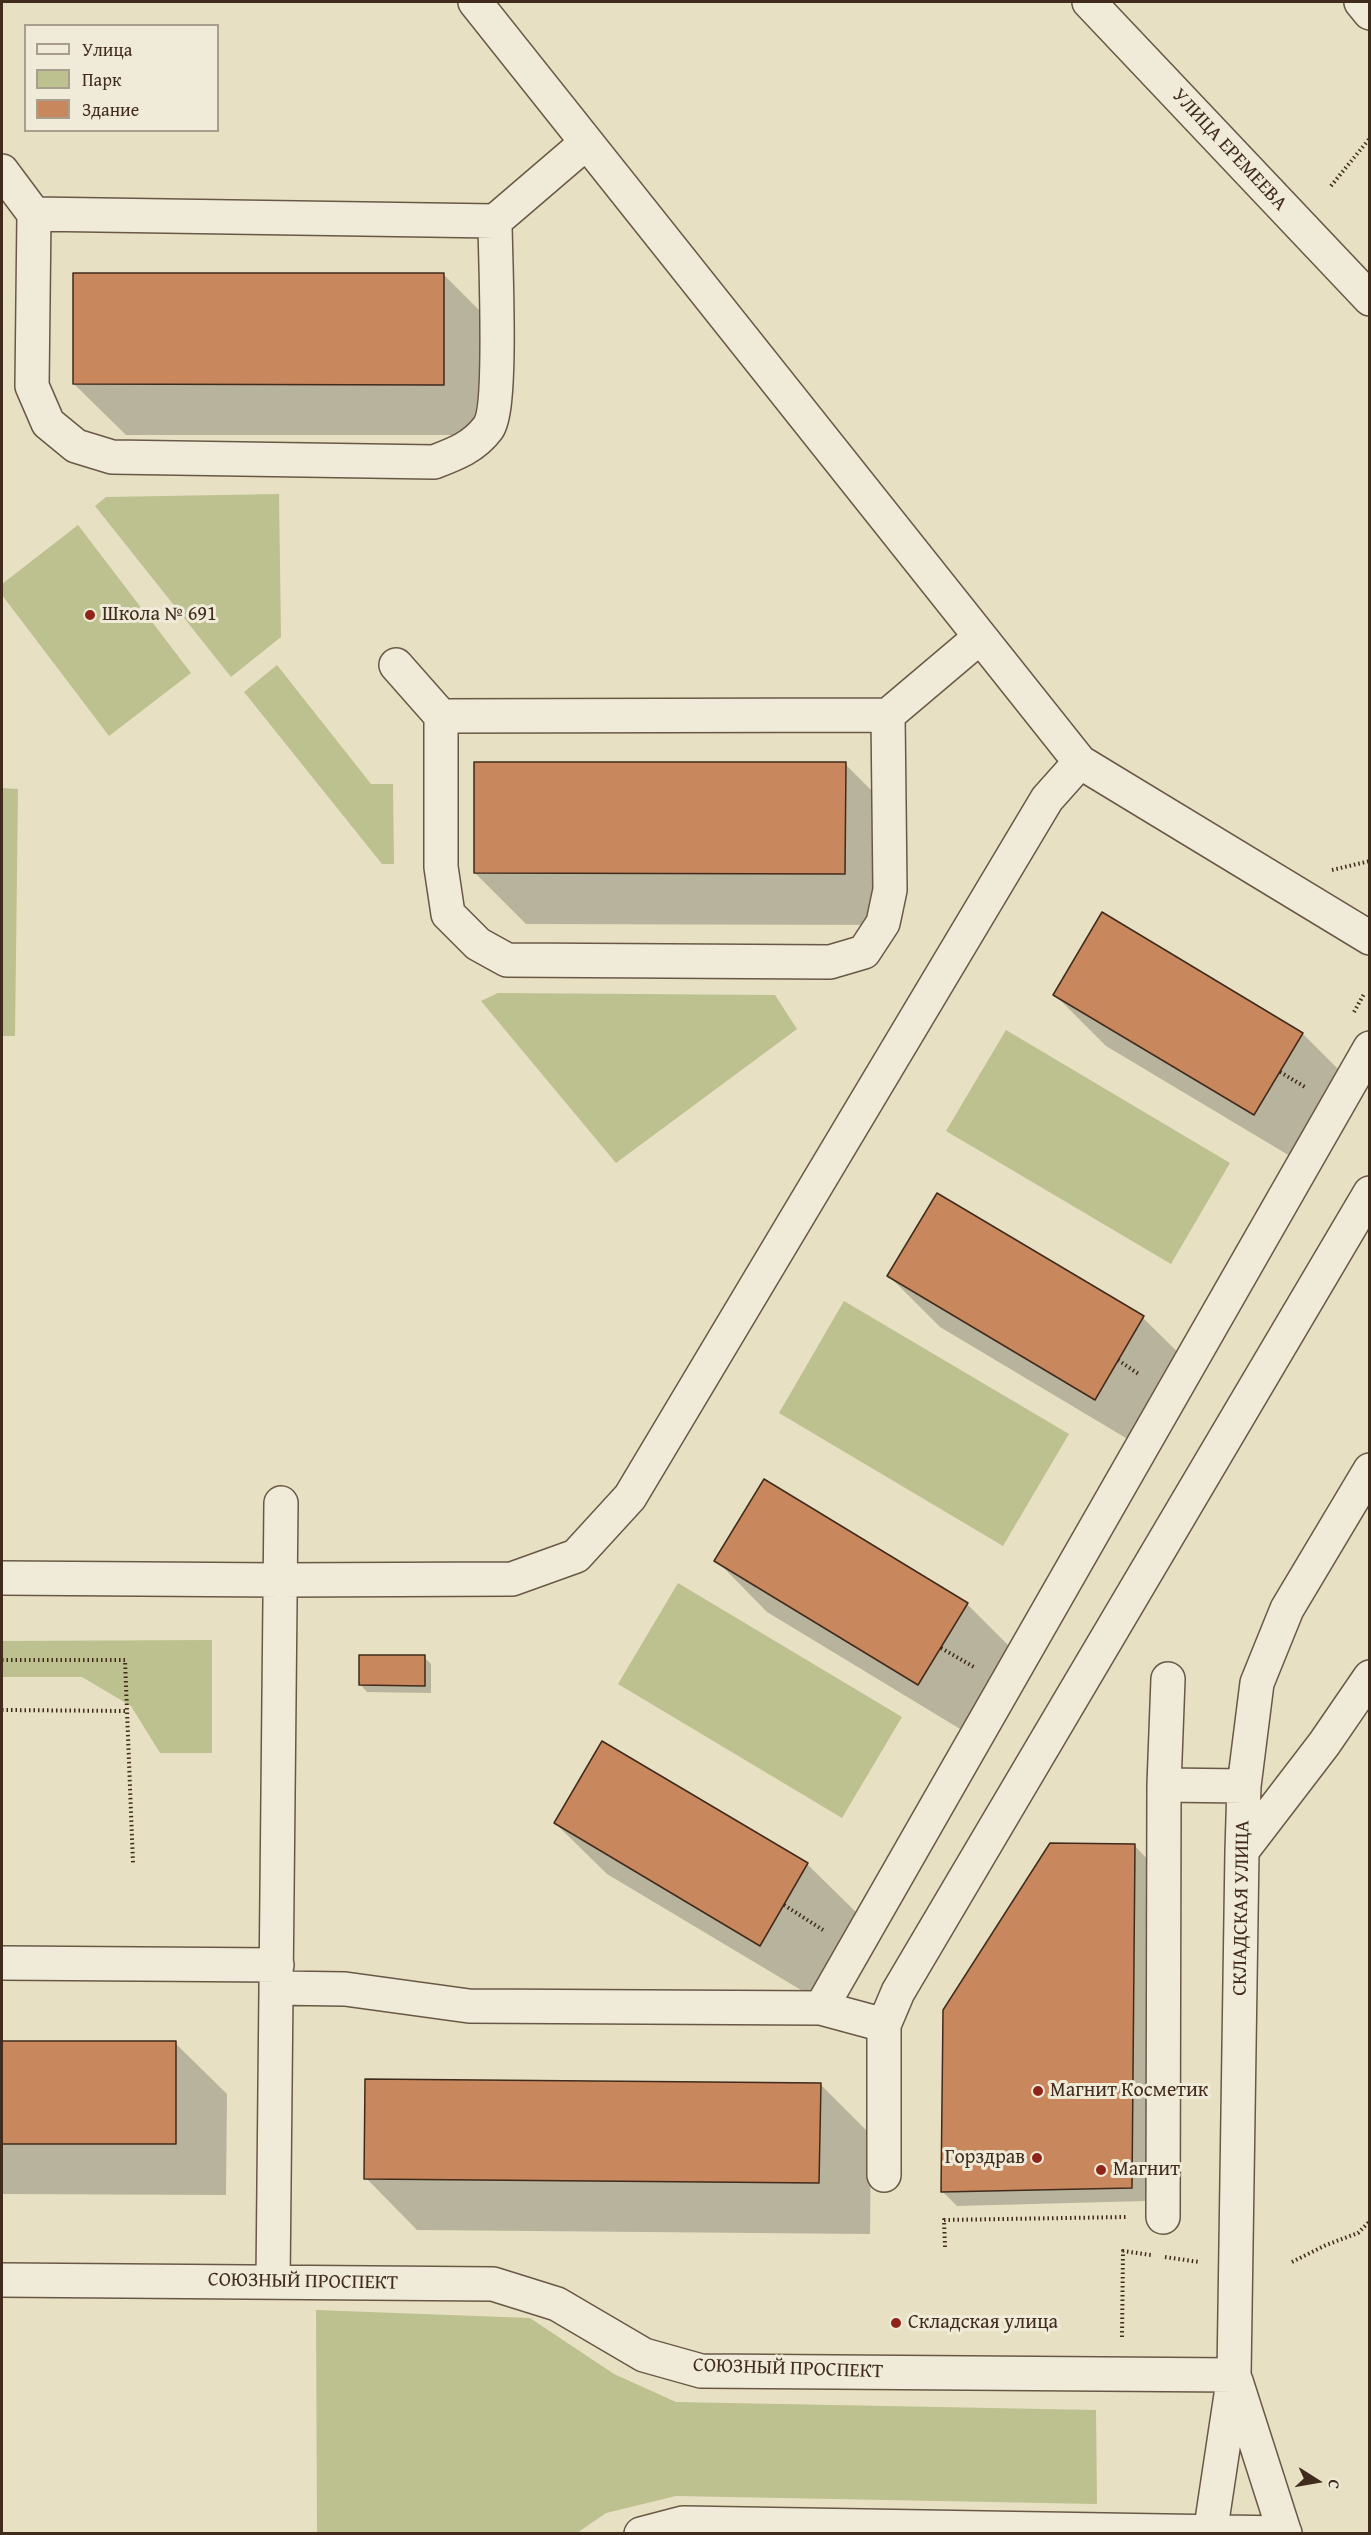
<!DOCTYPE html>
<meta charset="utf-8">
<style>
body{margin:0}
#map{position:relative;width:1371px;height:2535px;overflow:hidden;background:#e7e0c3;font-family:"Gentium Book Plus",serif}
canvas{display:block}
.frame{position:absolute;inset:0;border:3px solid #402b1c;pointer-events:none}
.legend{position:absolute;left:24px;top:24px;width:195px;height:108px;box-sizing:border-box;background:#efebd8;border:2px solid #a99e8d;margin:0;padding:8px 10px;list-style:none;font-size:18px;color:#402b1c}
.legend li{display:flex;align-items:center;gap:12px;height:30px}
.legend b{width:30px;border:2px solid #a99e8d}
.north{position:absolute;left:1287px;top:2451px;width:60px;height:60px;-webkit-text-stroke:4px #efebd8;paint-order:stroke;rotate:101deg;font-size:16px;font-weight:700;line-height:24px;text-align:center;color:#402b1c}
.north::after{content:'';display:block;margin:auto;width:21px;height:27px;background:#402b1c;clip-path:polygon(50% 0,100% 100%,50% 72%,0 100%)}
</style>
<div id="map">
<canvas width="1371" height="2535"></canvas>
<div class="frame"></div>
<ul class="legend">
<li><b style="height:8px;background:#efebd8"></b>Улица</li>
<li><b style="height:16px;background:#bdc08f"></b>Парк</li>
<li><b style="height:16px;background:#c9875e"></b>Здание</li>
</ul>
<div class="north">С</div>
</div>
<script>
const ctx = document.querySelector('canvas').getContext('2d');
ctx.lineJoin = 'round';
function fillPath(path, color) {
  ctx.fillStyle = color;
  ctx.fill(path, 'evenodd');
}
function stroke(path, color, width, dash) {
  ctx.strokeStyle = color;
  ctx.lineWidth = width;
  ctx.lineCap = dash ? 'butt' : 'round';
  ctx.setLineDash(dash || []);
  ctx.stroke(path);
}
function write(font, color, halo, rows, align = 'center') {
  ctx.font = font + ' "Gentium Book Plus",serif';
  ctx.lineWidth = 6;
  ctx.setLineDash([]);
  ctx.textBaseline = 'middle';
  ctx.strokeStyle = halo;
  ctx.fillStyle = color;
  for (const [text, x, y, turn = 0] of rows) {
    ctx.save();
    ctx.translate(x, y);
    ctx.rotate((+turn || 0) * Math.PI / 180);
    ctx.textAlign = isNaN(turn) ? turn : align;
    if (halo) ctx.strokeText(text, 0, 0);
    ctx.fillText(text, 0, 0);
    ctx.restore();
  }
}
const green = new Path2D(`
 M279,494L281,637L231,677L95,506L106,497Z
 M78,525L191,673L109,736L2,595V584Z
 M277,665L371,784H393L394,864H382L244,692Z
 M2,788L18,789L15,1036H2Z
 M498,993L775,995L797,1029L616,1163L481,1001Z
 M1006,1030L1230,1163L1171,1264L946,1131Z
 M844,1301L1069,1434L1003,1546L779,1413Z
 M678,1583L902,1717L842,1818L618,1684Z
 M212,1640V1753H160L131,1706L82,1677H2V1641Z
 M316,2310L530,2318L614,2374L676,2402L1096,2410L1097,2504L676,2496L606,2513L577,2533H317Z`);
const shadow = new Path2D(`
 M444,275L495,326V435H126L74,384Z
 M845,764L896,815V925L526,924L475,873Z
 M1103,914L1303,1034L1354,1085L1305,1165L1106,1046L1054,994Z
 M937,1195L1143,1318L1195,1369L1146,1450L940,1327L889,1276Z
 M765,1481L968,1605L1019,1656L970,1735L767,1612L716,1560Z
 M424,1657L431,1664V1693L367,1692L361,1685Z
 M603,1743L807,1864L859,1915L811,1996L607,1874L555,1823Z
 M1134,1845L1148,1860L1146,2201L957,2206L942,2191Z
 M2,2042L175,2043L227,2094L226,2195L2,2194Z
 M820,2084L871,2135L870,2234L417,2230L366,2178Z`);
const building = new Path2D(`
 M73,273H444V385L73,384Z
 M474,762H846L845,874L474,873Z
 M1102,912L1303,1033L1254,1115L1053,995Z
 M937,1193L1144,1316L1095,1400L887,1276Z
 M764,1479L968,1603L918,1685L714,1561Z
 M359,1655H425V1686L359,1685Z
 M602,1741L808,1863L760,1946L554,1823Z
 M1050,1843L1135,1844L1132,2188L941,2192L943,2010Z
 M2,2041H176V2144H2Z
 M365,2079L821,2083L819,2183L364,2179Z`);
const path = new Path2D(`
 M1331,186L1370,138
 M1332,870L1370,861
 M1354,1012L1364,994
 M1280,1072L1305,1087
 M1118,1360L1140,1375
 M941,1648L974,1667
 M2,1660H125L133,1863
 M2,1710L127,1711
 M784,1905L823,1930
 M945,2247L944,2220L1127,2217
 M1165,2257L1199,2262
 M1292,2262L1326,2245L1358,2233L1370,2221
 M1122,2337L1123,2251L1151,2255`);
const minor = new Path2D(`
 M475,2L1080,762L1370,938
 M1089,2L1370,299
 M1361,2L1370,13
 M2,171L34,214
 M495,221L34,214L32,386L48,423L76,446L112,457L434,462C455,454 474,447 488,428C503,407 495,256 495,221L586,143
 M396,665L441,716V867L448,914L478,944L507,960L830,962L864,952L883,923L890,890L888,715L979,638
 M441,716L888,715
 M2,1578L280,1580L512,1579L576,1556L630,1497L1047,799L1080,762
 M1164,1785L1244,1786
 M1242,1851L1324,1744L1370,1677
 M2,1963L277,1965
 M276,1988L345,1989L469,2006L821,2008L1370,1048
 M821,2008L884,2025
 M884,2175V2025L898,1992L1370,1193
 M1163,2217L1164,1785L1168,1679
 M2,2280L493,2284L557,2304L644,2355L701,2371L1234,2375
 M273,2282L281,1503
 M1236,2381L1285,2534
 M641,2534L683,2523L1285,2533
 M1210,2534L1234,2375L1242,1851L1244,1786L1257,1683L1287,1609L1370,1470`);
const markers = [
 [90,615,6,"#8f2418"],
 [1038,2091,6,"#8f2418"],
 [1037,2158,6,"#8f2418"],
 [1101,2170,6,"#8f2418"],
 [896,2323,6,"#8f2418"]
];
const streetNames = [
 ["УЛИЦА ЕРЕМЕЕВА",1229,150,47],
 ["СКЛАДСКАЯ УЛИЦА",1242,1908,-89],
 ["СОЮЗНЫЙ ПРОСПЕКТ",303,2282,1],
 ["СОЮЗНЫЙ ПРОСПЕКТ",788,2369,2]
];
const poiNames = [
 ["Школа № 691",102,615],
 ["Магнит Косметик",1050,2091],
 ["Горздрав",1025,2158,"right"],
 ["Магнит",1113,2170],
 ["Складская улица",908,2323]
];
fillPath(green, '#bdc08f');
fillPath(shadow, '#0003');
fillPath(building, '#c9875e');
stroke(building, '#402b1c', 1.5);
stroke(minor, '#6a5846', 36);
stroke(path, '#402b1c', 4, [1.5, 3]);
stroke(minor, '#efebd8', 33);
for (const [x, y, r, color] of markers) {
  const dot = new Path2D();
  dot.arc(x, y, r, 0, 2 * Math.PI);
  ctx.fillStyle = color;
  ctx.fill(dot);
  stroke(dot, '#efebd8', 2);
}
write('20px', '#402b1c', '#efebd8', streetNames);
write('20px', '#402b1c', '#efebd8', poiNames, 'left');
</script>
